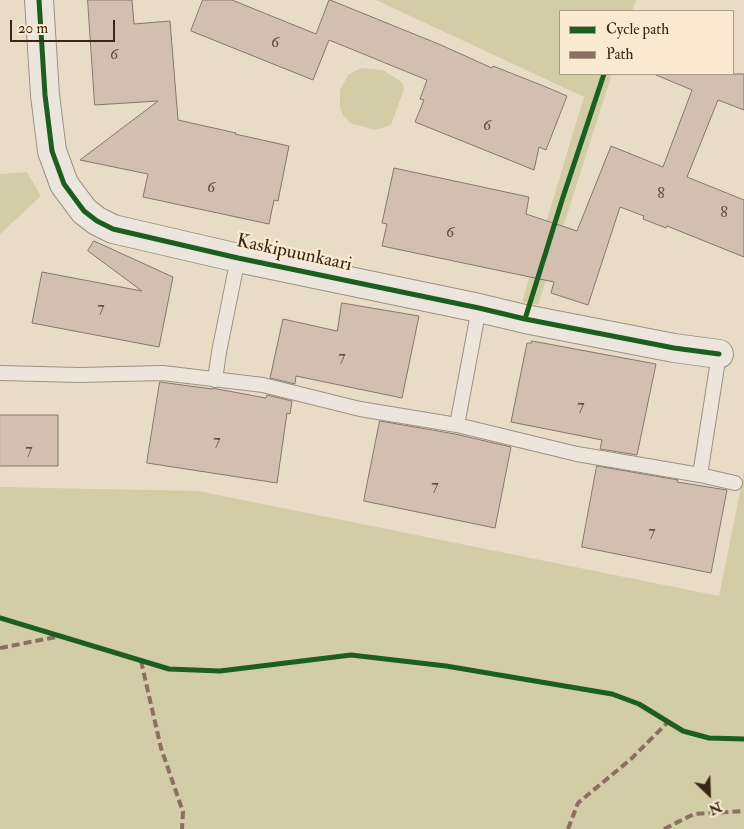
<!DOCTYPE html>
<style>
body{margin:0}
#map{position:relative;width:744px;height:829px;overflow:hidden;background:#e9dcc7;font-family:"IM FELL Double Pica",serif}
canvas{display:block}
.legend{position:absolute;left:559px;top:10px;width:175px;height:65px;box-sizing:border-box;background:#faead2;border:1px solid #ad9c86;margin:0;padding:6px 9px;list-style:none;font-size:15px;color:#3a2614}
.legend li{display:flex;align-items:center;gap:10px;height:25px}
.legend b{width:25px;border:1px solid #ad9c86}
.north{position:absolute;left:684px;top:769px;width:50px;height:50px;-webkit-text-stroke:4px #faead2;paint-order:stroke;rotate:156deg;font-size:14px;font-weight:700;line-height:20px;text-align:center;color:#3a2614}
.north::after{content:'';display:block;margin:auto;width:18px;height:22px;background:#3a2614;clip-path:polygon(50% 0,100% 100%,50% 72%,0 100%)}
.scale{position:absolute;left:10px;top:20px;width:105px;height:22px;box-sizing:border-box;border:2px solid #3a2614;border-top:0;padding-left:6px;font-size:15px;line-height:18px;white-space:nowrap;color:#3a2614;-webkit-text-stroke:4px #faead2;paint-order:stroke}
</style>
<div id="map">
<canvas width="744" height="829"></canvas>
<ul class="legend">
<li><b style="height:6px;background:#1b5e20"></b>Cycle path</li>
<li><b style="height:6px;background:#8d6e63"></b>Path</li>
</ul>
<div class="north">N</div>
<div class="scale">20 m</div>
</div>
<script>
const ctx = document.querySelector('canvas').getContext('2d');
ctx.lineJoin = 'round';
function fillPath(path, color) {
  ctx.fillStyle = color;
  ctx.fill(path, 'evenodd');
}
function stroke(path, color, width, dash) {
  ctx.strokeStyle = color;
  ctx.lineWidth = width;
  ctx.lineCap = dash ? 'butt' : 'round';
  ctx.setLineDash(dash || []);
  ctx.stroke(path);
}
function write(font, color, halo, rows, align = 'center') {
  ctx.font = font + ' "IM FELL Double Pica",serif';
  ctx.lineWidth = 4.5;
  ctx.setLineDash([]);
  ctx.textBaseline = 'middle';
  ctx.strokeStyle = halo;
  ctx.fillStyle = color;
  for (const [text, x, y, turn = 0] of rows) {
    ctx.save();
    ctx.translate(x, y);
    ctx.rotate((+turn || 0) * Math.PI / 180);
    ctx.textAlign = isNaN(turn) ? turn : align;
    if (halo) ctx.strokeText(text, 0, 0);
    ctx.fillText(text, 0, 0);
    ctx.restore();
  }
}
const green = new Path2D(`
 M376,0H636L632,11H560V74H612L538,305L522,302L584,97Z
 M361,68L383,70L402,82L404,89L391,125L375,130L350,123L343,115L340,108V90L348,75Z
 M27,172L41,196L0,234V174Z
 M744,472V829H0V487L198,491L719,596Z`);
const building = new Path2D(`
 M88,0H132L134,24L170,21L178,120L236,133L235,134L289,146L278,201L274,200L269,224L143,197L148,174L80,160L158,101L95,105Z
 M203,0H232L316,34L329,0H330L441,45L492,68L493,66L546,87L567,96L546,150L539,147L534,170L415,122L424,100L420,99L427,80L329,40L313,80L191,31Z
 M656,74H744V110L718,100L687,177L744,200V257L667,226L666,228L643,219L644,216L620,207L588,305L551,293L554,282L382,246L387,224L382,223L394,168L529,197L526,214L577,231L611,146L663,167L692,90L656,75Z
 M94,241L173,277L159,347L32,323L42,272L142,291L88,251Z
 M342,303L419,316L402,398L296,376L295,384L270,378L283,319L337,331Z
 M532,341L656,364L637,455L600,449L602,440L511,422L527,343H531Z
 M160,382L212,389V388L266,398L267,395L292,401L290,414L287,413L277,483L147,463Z
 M0,415H58V466H0Z
 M380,421L455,434L511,447L495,528L364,501Z
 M597,466L678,480L677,482L727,490L711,573L582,547Z`);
const lane = new Path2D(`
 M0,373L79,375L163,373L263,385L360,409L457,425L577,454L700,475L735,483
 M215,380L219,352L238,258
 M457,425L479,308
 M700,475L719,354`);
const street = new Path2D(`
 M39,0L45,95L52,151L64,184L84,211L97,221L113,229L238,258L479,308L525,319L674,348L719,354`);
const quiet = new Path2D(`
 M0,648L56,637
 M141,661L161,748L183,812L182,829
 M568,829L578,803L631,759L668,722
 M664,829L694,814L744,811`);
const cycleway = new Path2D(`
 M39,0L45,95L52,151L64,184L84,211L97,221L113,229L238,258L479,308L525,319L674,348L719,354
 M525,319L563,197L604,74
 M0,618L169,669L220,671L351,655L446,666L612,694L639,704L683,731L709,738L744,739`);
const numberNames = [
 ["6",275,44],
 ["6",114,56],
 ["6",487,127],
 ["6",211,189],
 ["8",661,195],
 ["8",724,214],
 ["6",450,234],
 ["7",101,309],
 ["7",342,358],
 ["7",581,407],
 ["7",217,442],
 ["7",29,451],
 ["7",435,487],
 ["7",652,533]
];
const streetNames = [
 ["Kaskipuunkaari",294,254,12]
];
fillPath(green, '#d2cda7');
fillPath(building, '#d2bfaf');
stroke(building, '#82786b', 1);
stroke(lane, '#9b9183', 16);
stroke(street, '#9b9183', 30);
stroke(lane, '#ece5db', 14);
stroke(street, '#ece5db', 28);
stroke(quiet, '#8d6e63', 4, [8, 4]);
stroke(cycleway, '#1b5e20', 5);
write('16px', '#604c3b', null, numberNames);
write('19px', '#3a2614', '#faead2', streetNames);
</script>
